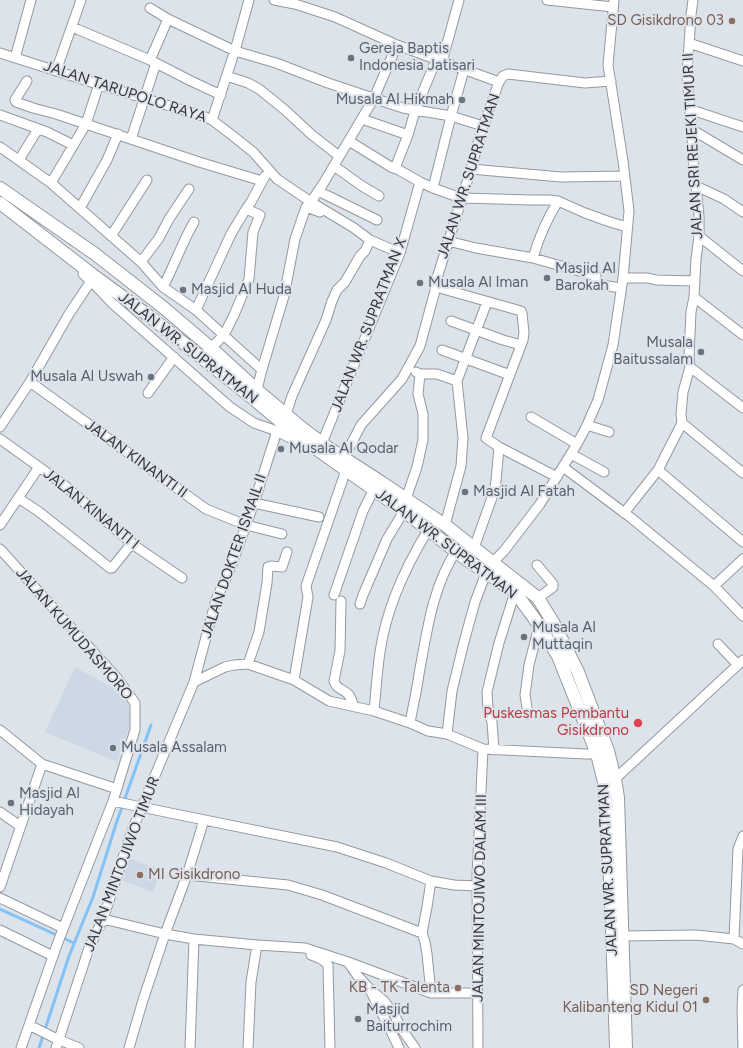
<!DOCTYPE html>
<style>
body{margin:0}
canvas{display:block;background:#dde3ea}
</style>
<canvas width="743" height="1048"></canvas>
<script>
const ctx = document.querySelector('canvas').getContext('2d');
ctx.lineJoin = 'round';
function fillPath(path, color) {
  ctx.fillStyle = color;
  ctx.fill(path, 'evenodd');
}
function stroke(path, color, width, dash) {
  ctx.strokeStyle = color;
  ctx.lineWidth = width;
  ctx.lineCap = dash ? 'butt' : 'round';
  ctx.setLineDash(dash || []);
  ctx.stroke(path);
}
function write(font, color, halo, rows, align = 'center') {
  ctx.font = font + ' Figtree,sans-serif';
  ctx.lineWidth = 4;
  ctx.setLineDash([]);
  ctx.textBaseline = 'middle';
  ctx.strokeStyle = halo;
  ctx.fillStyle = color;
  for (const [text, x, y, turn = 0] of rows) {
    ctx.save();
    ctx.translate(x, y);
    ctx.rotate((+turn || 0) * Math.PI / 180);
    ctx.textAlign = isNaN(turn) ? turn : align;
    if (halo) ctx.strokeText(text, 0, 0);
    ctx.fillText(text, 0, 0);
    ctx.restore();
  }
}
const built = new Path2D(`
 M75,667L125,695L130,710V725L117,762L45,732Z
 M126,857L162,870L153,892L118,879Z`);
const stream = new Path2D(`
 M0,909L74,943
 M39,1048L69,956L93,897L117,821L151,725`);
const minor = new Path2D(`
 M274,0L295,4L335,17L397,45L499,82
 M547,0L613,7
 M150,8L168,19L235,51L276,63L328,83L403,108L451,116L483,126
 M72,27L150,60L191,81L221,95
 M689,43L743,61
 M0,53L110,88L203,116L212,120L233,136L253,152L277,179L311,202L354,228L370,240L400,253
 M15,58L31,0
 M150,60L168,19
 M442,62L459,0
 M56,71L81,0
 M227,76L248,83L259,89L285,110L312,135L339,156
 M27,81L15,100L16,102L33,108L56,114L86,124L199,162L262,181
 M689,109L743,127
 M0,115L47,132L73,145
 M362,119L408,135
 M212,120L236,47L249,0
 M691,129L743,160
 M131,139L156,63
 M349,141L391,167L399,170L420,182L433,188L461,198L531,200H549L558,201L585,213L610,222L627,227
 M0,147L51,183L141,262L163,287L196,310L262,370
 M19,160L38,129
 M334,166L362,186L379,196
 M395,168L408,135L415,111L436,60
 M471,169L561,177L624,176
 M51,183L86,124L99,84
 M696,186L724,199L743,212
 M433,188L451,116L464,70
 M318,191L377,220
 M311,202L323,184L374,98L397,45
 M80,208L107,160L118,134
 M111,236L147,180
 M699,236L743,271
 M448,241L476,248L533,258L596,276L595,284L621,288
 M533,258C539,236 546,221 558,201
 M141,262L159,238L169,219L189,189
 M83,274L91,281L112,303L230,407L254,423L277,431L299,443
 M623,278H648L656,280L695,281
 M163,287C174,266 182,243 194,222
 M436,287L521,311L522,313L524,333L523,340L486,438L499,447L557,477
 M694,297L743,335
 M196,310L231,234L246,209L251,202L265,176
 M451,321L503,340L521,345
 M442,350L510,375
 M202,359L211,348L224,335L234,315L249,279L253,232L260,215L246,209
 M690,367L743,408
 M416,372L420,374H437L457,381
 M30,382L206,509L246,525L282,534
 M257,390L261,373L284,296L295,239L306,207L320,212
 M148,393L174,357
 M286,414L292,396L326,320L332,301L337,290L345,282L360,256L365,251L370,240
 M531,417L577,444
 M682,423L743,473
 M587,425L609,432
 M0,427L30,382L69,314L91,281
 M0,439L64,485L135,546L182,578
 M322,443L400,253L420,182
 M571,454L604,472
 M344,458L361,425L402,379L420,346L436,287L437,278L471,169L481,132L499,82L503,76L508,74L585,83L611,81
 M563,467L630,517L714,586L743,616
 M658,470L743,542
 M18,498L38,511L110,568H112L132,543
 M406,499L417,467L423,440V414L418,394L420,374
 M254,503L319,517
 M624,513L658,470L682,423L681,414L683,392L690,367L689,356L691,312L694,297L696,259L699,236V216L696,186L694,175L693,149L687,75L691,15L693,0
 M0,525L39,467
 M445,525L461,466L463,438L457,381L487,302
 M474,548L494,492L496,481L499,447
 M0,549L117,678L135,703V730L113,801L58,942L21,1048
 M537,565L553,584V587L538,598
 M714,586L743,559
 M334,595L363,511L374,489
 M341,601L340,651L334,681C337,690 342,688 348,694C351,697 352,702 354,706
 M360,604L363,595L387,539L404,511
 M718,644L738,665
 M248,664L259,632L267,583L268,567L271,566L282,567L287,552
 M294,680L308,597L306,586L346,470
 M194,682L225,667L234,665L248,664L294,680L329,701L374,711L410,723L428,731L447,734L483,749L586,754H597L602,753
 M374,711C376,691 377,672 380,652C386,610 406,566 428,530
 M528,714L525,695L529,665L539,626
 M410,723C413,706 417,690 419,674C427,632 432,588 456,551
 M0,730L42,764L117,789
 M447,734L452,691L464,642L475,602L486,573L492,563L504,551L540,504L577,444L587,425L598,400L613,345L623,278L629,211L623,161L608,65L614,0
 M494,750L492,722L488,708L487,692L499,643L515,592
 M611,782L615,779L743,660
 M113,801L136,806L337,847L386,863L431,881L454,885L477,886
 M0,812L20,826
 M187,875L288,885L322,895L422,933
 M0,887L42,764
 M0,898L63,928
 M103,919L165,934L194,939L257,945L305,948L348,962L357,975L369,988L389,1027L399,1048
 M0,930L53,956
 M623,936L696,935L734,939L743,944
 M734,939L738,849L743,836
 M311,955C317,957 325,960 328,965L330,1048
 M348,962L431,993H477
 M743,990L742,1008L743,1048
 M372,991L384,1001L394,1014L401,1028L415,1048
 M431,993L427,954L425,942L422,933L427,907L431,881
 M29,1025L55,1038L79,1048
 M56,1048L89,948L103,919L131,833L194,682L216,600L231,567L254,503L277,431
 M129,1048L143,1000L165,934L187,875L204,820
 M190,1048L194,939
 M248,1048L251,982L257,945
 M478,1048L477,876L483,749`);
const major = new Path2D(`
 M0,188L95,254L164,308L211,348L257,390L302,428L330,449L381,482L406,499L445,525L538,598L554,624L578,672L608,751L615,779L618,798L626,1048
 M0,203L93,275L153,319L250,396L294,433L404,511L467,560L515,592L534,618L558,656L597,754L605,786L611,900L616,1048`);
const markers = [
 [732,21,4,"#8d6e63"],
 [351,58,4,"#6b7280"],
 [462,100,4,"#6b7280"],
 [547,278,4,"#6b7280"],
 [420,283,4,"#6b7280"],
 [183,290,4,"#6b7280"],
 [701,352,4,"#6b7280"],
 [151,377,4,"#6b7280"],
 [281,449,4,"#6b7280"],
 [465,492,4,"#6b7280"],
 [524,637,4,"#6b7280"],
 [638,723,5,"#e0444e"],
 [113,748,4,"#6b7280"],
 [11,803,4,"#6b7280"],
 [140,875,4,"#8d6e63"],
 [458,988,4,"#8d6e63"],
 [706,1000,4,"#8d6e63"],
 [358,1019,4,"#6b7280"]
];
const educationNames = [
 ["SD Gisikdrono 03",724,21],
 ["MI Gisikdrono",148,875,"left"],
 ["KB - TK Talenta",450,988],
 ["SD Negeri",698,991],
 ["Kalibanteng Kidul 01",698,1008]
];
const worshipNames = [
 ["Gereja Baptis",359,49],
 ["Indonesia Jatisari",359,66],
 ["Musala Al Hikmah",454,100,"right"],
 ["Masjid Al",555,269],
 ["Barokah",555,286],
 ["Musala Al Iman",428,283],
 ["Masjid Al Huda",191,290],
 ["Musala",693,343,"right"],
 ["Baitussalam",693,360,"right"],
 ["Musala Al Uswah",143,377,"right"],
 ["Musala Al Qodar",289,449],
 ["Masjid Al Fatah",473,492],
 ["Musala Al",532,628],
 ["Muttaqin",532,645],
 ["Musala Assalam",121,748],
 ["Masjid Al",19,794],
 ["Hidayah",19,811],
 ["Masjid",366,1010],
 ["Baiturrochim",366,1027]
];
const streetNames = [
 ["JALAN TARUPOLO RAYA",125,92,18],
 ["JALAN SRI REJEKI TIMUR II",693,146,-93],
 ["JALAN WR. SUPRATMAN",469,176,-72],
 ["JALAN WR. SUPRATMAN X",369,325,-69],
 ["JALAN WR. SUPRATMAN",188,348,38],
 ["JALAN KINANTI II",136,459,36],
 ["JALAN KINANTI I",91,509,39],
 ["JALAN WR. SUPRATMAN",446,544,37],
 ["JALAN DOKTER ISMAIL II",234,556,-71],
 ["JALAN KUMUDASMORO",74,634,49],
 ["JALAN MINTOJIWO TIMUR",122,864,-69],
 ["JALAN WR. SUPRATMAN",608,870,-93],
 ["JALAN MINTOJIWO DALAM III",480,898,-89]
];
const healthNames = [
 ["Puskesmas Pembantu",629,714],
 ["Gisikdrono",629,731]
];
fillPath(built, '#cdd8e5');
stroke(stream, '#83c2f6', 3);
stroke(minor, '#93999f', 11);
stroke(major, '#93999f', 14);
stroke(minor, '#fff', 9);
stroke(major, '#fff', 12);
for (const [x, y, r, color] of markers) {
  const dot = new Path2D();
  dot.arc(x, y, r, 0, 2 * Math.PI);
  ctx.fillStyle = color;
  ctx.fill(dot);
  stroke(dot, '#dde3ea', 1.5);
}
write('15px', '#785e54', '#dde3ea', educationNames, 'right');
write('15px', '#5b616d', '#dde3ea', worshipNames, 'left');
write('15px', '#35373a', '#dde3ea', streetNames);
write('15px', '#be3a42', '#dde3ea', healthNames, 'right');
</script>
